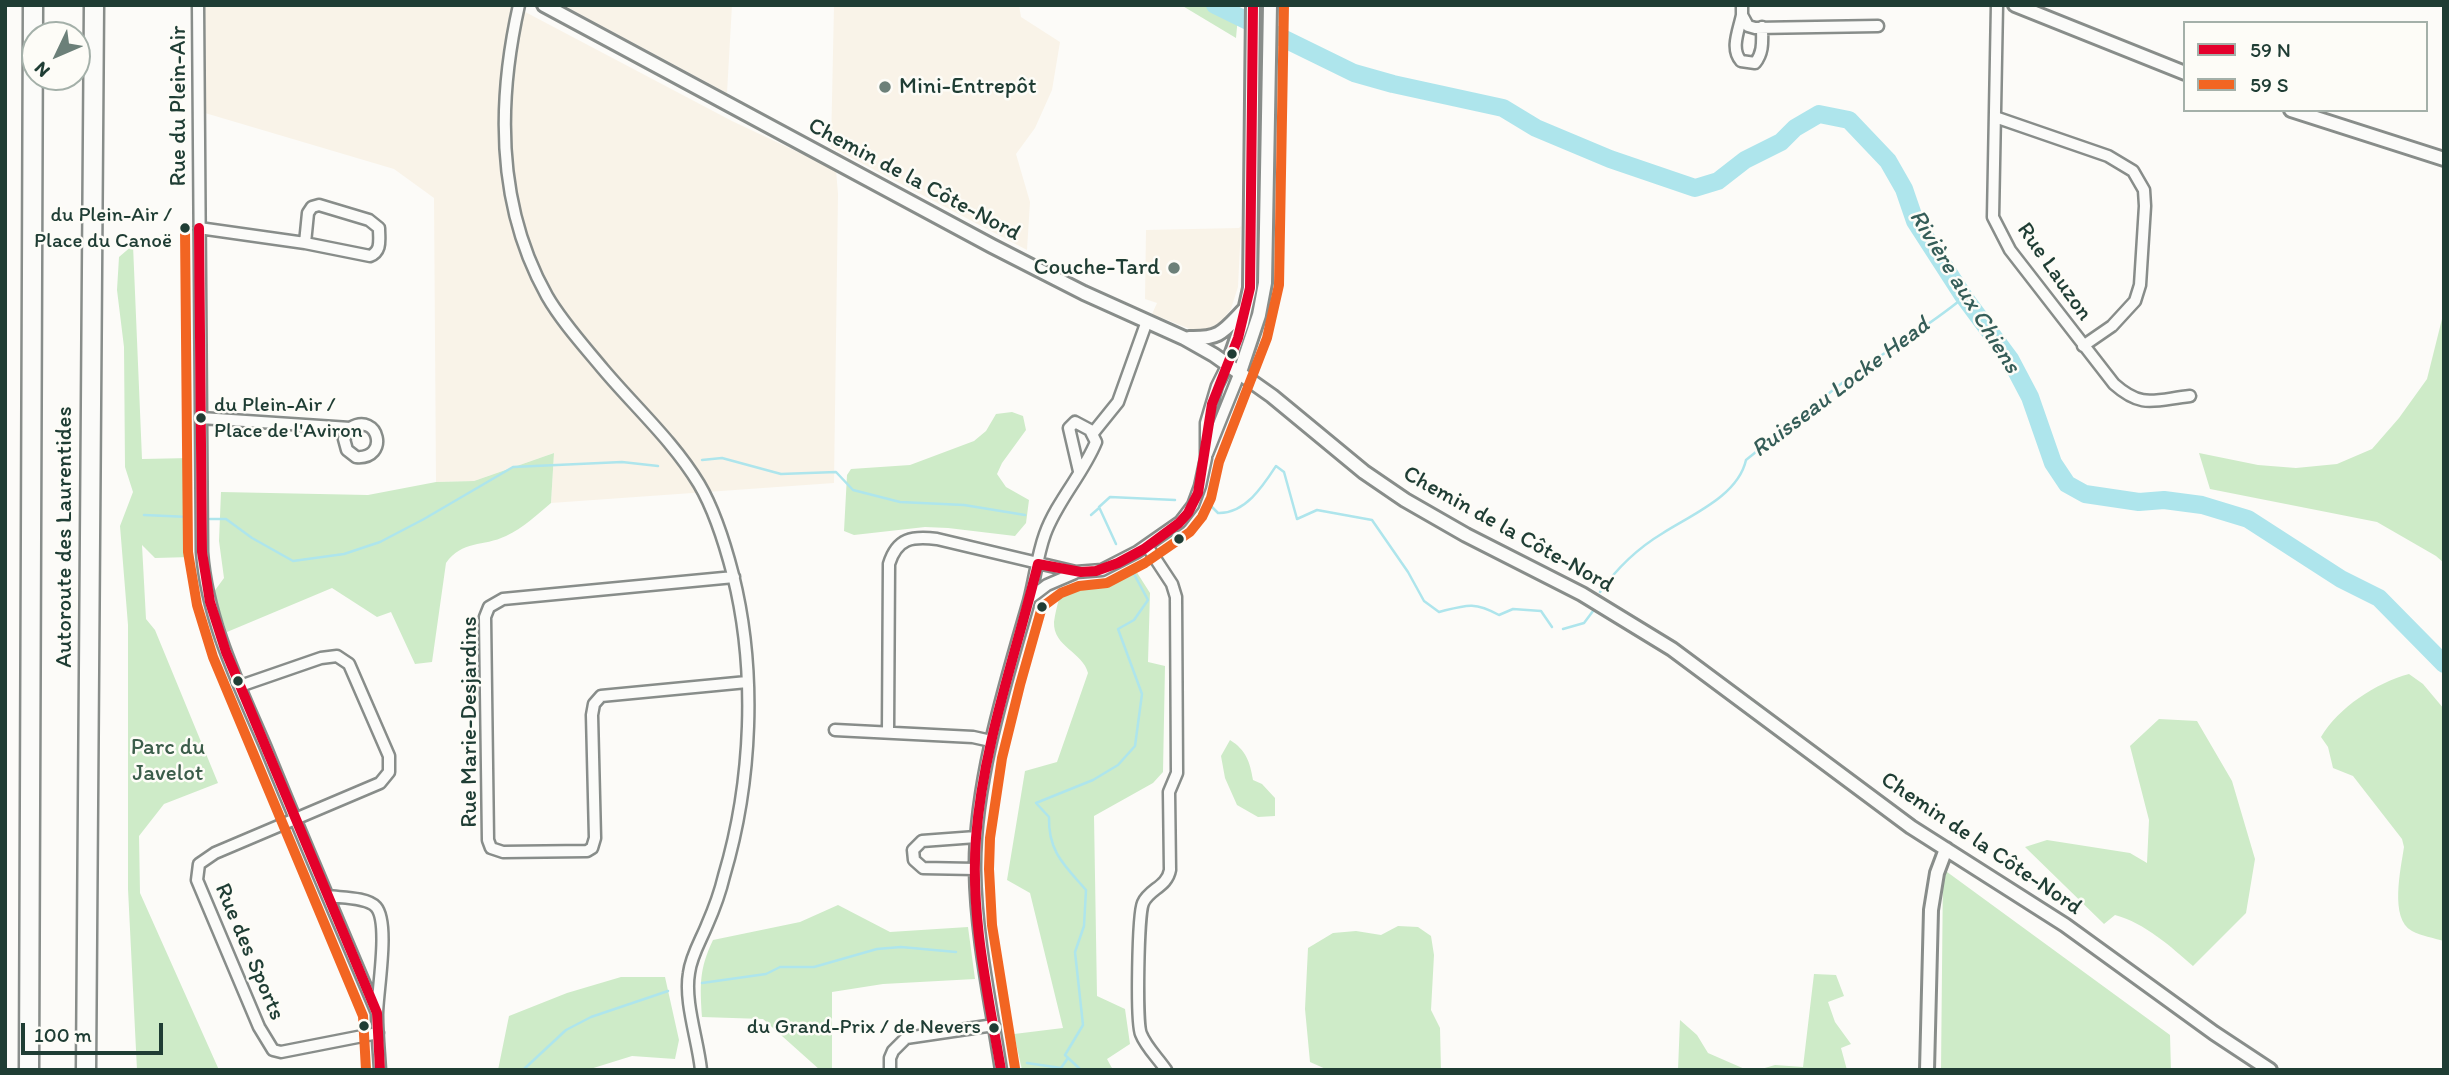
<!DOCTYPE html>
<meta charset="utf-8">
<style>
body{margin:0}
#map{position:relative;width:2449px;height:1075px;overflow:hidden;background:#fcfbf8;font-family:Itim,sans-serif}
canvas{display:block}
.frame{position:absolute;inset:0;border:7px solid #1f3d34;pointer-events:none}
.legend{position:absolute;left:2183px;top:21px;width:245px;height:91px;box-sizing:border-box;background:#fdfcf7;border:2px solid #a4b0a9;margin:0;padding:9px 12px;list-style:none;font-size:21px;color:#1f3d34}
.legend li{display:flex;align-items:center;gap:14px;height:35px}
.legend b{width:35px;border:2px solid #a4b0a9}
.north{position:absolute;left:21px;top:21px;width:70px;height:70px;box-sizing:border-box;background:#fdfcf7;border:2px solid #a4b0a9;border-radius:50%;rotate:226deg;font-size:19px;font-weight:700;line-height:28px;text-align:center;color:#1f3d34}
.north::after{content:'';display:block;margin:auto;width:24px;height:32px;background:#6c8079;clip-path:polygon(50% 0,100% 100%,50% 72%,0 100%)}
.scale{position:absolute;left:21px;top:1023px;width:142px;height:32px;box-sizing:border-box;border:4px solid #1f3d34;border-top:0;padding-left:9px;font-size:21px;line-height:24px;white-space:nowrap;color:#1f3d34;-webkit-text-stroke:5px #fdfcf7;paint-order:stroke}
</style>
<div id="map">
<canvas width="2449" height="1075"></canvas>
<div class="frame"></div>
<ul class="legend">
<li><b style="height:9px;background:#e4002b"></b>59 N</li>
<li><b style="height:9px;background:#f26522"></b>59 S</li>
</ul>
<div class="north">N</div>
<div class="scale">100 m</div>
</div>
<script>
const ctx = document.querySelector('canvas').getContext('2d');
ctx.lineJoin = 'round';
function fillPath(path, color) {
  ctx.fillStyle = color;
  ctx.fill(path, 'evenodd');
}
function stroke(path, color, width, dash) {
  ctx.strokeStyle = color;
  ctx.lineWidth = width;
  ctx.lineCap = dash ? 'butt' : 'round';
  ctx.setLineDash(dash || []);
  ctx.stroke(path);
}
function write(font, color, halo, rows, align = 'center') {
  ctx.font = font + ' Itim,sans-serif';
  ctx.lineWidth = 5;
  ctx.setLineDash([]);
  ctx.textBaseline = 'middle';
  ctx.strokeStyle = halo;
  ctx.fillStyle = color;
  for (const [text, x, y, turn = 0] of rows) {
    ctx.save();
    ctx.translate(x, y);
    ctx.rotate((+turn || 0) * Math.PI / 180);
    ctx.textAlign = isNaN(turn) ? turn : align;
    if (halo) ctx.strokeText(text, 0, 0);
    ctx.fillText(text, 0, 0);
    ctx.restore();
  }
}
const built = new Path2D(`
 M203,5H512L732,121L836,170L838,194L834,483L551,503L554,453L474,481L436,482L434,198L394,169L205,113Z
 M563,5H732L727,93Z
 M834,5H1019L1021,17L1060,42L1052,90L1035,128L1016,154L1030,202L1027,250L831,147Z
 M1241,226L1238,287L1231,309L1222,321L1209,329L1195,331L1152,314L1157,303L1145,299L1146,230L1239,228Z`);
const green = new Path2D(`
 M1181,5H1239L1236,38Z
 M133,245L142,459L191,458V557L155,558L142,545L146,619L155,630L218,783L164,804L139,836L140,893L219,1070H137L128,889V625L120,526L133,492L125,467L124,347L117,290L119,257Z
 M2444,311V563L2436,556L2377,522L2210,489L2199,453L2258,465L2296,468L2337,464L2372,449L2399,418L2427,379Z
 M1012,412L1023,416L1026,430L1002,463L997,474L1006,487L1029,500L1026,523L1015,536L948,528L925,527L854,535L844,531L847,475L851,469L910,465L974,441L986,431L996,414Z
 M554,453L551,503C537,515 523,528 506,536C483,547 462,540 446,563L432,662L415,664L391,612L377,617L332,588L227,632L213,593L224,578L219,541L221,492L368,495L436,482L474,481Z
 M1136,571L1150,593L1148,662L1165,666L1163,772L1153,783L1094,816L1097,996L1125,1009L1130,1044L1107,1059L1113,1070H1022L1014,1034L1063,1028L1030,893L1007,880L1025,771L1057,762L1088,673C1083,652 1053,647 1054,622C1055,614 1057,606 1059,599L1087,583Z
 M2409,674L2423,684L2444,709V941C2434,938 2421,936 2412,931C2389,919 2401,868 2404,847L2402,839L2353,776L2333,768L2328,747L2321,737C2339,707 2376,683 2409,674Z
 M2159,719L2197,721L2232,781L2255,859L2246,913L2193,966C2171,947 2145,923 2115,915L2104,924L2025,847L2047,840L2130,853L2147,863L2149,820L2130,746Z
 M1230,740C1246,750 1250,762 1253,780L1262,784L1275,798V816L1258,817L1237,805L1225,778L1221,756Z
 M1943,869L2170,1035L2171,1070H1941Z
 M838,905L890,932L968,927L975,979L883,984L832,992V1070H820L763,1019L702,1017C700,985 699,969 713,940L800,922Z
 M1398,926L1418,927L1431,936L1434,955L1431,1010L1440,1028L1441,1070H1328L1310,1062L1305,1009L1308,948L1333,933L1356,931L1381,935Z
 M1814,974L1836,975L1844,996L1828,1002L1835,1022L1851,1044L1841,1048L1847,1070H1758L1775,1065L1803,1067Z
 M621,977H665L679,1040L675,1059L632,1056L587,1070H498L509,1016L567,993Z
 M1680,1020L1697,1035L1708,1053L1747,1070H1678Z`);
const stream = new Path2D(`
 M702,460L722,458L781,474L836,472L853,490L900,502L964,505L1025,515
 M1211,506L1218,513C1245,514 1263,486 1276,466L1284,472L1297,519L1317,510L1372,520L1408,572L1424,601L1439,612C1466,605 1474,601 1499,615L1513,609L1541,611L1552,627
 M144,515L189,517
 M1091,515L1099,508
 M210,519H226L252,538L293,561L344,554L380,542L424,519L513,467L622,462L658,466
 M1116,544L1099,507L1110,497L1175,500
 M1600,592C1617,568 1638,548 1663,533C1691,515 1738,496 1746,460C1779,434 1812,406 1846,380C1885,351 1927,328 1964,297
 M1563,629L1584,623L1593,611
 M702,983L766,974L780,967H814L877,949L901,947L956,952
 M1027,1063L1061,1068L1068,1058
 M523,1070L566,1030L591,1017L668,991
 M1081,1070L1065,1055L1083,1025L1075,952L1084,926L1086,890C1065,866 1048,852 1049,817L1036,803L1093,780L1118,765L1135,746L1142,694L1118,629L1134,620L1148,600L1134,574`);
const river = new Path2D(`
 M1215,5L1354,73L1393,84L1503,108L1536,128L1610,159L1695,188L1718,181L1745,160L1781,142L1795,128L1819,114L1849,120L1888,161L1904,189L1915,221L1964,297L2010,359L2030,397L2053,463L2067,484L2085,494L2139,502L2164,500L2202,505L2248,519L2341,579L2379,598L2444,664`);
const minor = new Path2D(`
 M198,5L202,552C207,620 239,685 266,748C302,837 340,925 377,1013
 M519,5C497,103 497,207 547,296C562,322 584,346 603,369C635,407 673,441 699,484C715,511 725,544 733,575C757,671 752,782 724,876C720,893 714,909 707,925C701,940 691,956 689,973C684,1002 698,1040 701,1070
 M1742,5V15L1748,26L1755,28L1878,26
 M1997,5L1993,217L2010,250L2114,384C2142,409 2154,400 2190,396
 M1742,15C1739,30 1730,49 1741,61L1755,63C1764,52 1762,40 1762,27
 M1995,117L2108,156L2133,171L2144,190L2145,206L2140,285L2135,301L2112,326L2083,346
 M199,228L305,243L370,256C382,251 379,240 379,228L369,220L319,205L312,207L308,213L305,243
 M201,418L350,428C379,411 390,460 356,457L347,450L344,439L350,428
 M1093,433L1118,402L1147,321
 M1207,454L1240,372
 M1147,546L1172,584L1176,597L1177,773L1169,792L1170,870C1167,887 1149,889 1143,903C1138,914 1136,1023 1141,1034C1146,1047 1158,1058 1166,1070
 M734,577L503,599L489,607L485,617L488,840L491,848L503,852L587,851L592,848L595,838L592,715L594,704L601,696L747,682
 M1030,598L1047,585L1075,573
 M240,686L321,658L337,656L349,664L389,756V772L380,783L215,853L199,864L197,880L259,1027L273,1050L281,1052L378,1033
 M835,730L973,737L991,741
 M888,732L889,564C897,538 912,536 937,539L1076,572L1102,570L1137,552L1180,522L1193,505L1200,486L1206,458V423L1217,386L1228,364
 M975,869L923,868L914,860L913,850L922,841L976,837
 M328,896C341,898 367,897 376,907C390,923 377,993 377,1015C377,1033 379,1052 380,1070
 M890,1070V1058L893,1051L906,1038L994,1025
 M1001,1070C991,1004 976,938 975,870C974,784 1005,684 1029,601C1035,579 1037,556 1045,534C1057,501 1083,474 1096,442L1090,430L1075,422L1069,428L1079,471`);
const tertiary = new Path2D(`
 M544,5L992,246L1084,293L1184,338L1214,355L1272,396L1364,472L1405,500L1466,535L1582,594L1672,649L1911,827L2065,925L2214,1033L2270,1070
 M2015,5L2185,73
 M2291,110L2444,159
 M1189,338C1220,339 1223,332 1244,310
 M1228,364L1242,324L1250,288L1253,5
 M1240,372L1259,315L1265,283L1270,5
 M1927,1070L1931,910L1937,873L1946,849`);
const motorway = new Path2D(`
 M29,1070L33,5
 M86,1070L94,5`);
const bus1 = new Path2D(`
 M199,228L202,552L210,602L226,652L377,1013L380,1070
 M1001,1070C988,994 970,916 976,838C983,745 1016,654 1038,564L1081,572L1096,571L1118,563L1144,549L1179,523L1188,513L1198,493L1212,404L1238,338L1250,288L1253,5`);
const bus2 = new Path2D(`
 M185,228L188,552L197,605L213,657L363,1016L366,1070
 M1015,1068L992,925L989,869L990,838L1002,758L1020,685L1042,607L1061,593L1079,586L1107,583L1145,563L1190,532L1202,517L1211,498L1219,462L1267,338L1279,285L1284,5`);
const markers = [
 [885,87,7,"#6c8079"],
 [185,228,6,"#1f3d34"],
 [1174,268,7,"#6c8079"],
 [1232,354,6,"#1f3d34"],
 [201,418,6,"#1f3d34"],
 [1179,539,6,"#1f3d34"],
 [1042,607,6,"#1f3d34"],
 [238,681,6,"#1f3d34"],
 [364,1026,6,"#1f3d34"],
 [994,1028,6,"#1f3d34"]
];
const busNames = [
 ["du Plein-Air /",172,216],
 ["Place du Canoë",172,242],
 ["du Plein-Air /",214,406,"left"],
 ["Place de l'Aviron",214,432,"left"],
 ["du Grand-Prix / de Nevers",981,1028]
];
const poiNames = [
 ["Mini-Entrepôt",899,87],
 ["Couche-Tard",1160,268,"right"]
];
const streetNames = [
 ["Rue du Plein-Air",179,106,-90],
 ["Chemin de la Côte-Nord",914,180,28],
 ["Rue Lauzon",2054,272,55],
 ["Chemin de la Côte-Nord",1508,530,29],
 ["Autoroute des Laurentides",65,537,-90],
 ["Rue Marie-Desjardins",470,722,-90],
 ["Chemin de la Côte-Nord",1981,844,34],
 ["Rue des Sports",249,952,67]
];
const parkNames = [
 ["Parc du",168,748],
 ["Javelot",168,774]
];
const waterNames = [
 ["Rivière aux Chiens",1964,292,58],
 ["Ruisseau Locke Head",1841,388,-37]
];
fillPath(built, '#f9f3e8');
fillPath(green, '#ceebc8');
stroke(stream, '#aee5ec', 2.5);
stroke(river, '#aee5ec', 18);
stroke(minor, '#888d8a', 15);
stroke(tertiary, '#888d8a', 18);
stroke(motorway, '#888d8a', 23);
stroke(minor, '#fbfbf9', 10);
stroke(tertiary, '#fbfbf9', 12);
stroke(motorway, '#fbfbf9', 18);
stroke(bus1, '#e4002b', 10);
stroke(bus2, '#f26522', 10);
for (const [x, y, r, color] of markers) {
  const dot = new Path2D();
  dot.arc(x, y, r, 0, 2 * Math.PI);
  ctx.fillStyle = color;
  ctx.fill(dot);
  stroke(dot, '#fdfcf7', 2.5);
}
write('21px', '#1f3d34', '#fdfcf7', busNames, 'right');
write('23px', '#1f3d34', '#fdfcf7', poiNames, 'left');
write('23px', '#1f3d34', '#fdfcf7', streetNames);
write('23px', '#3b5d4a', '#fdfcf7', parkNames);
write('italic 24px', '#355d58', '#fdfcf7', waterNames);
</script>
